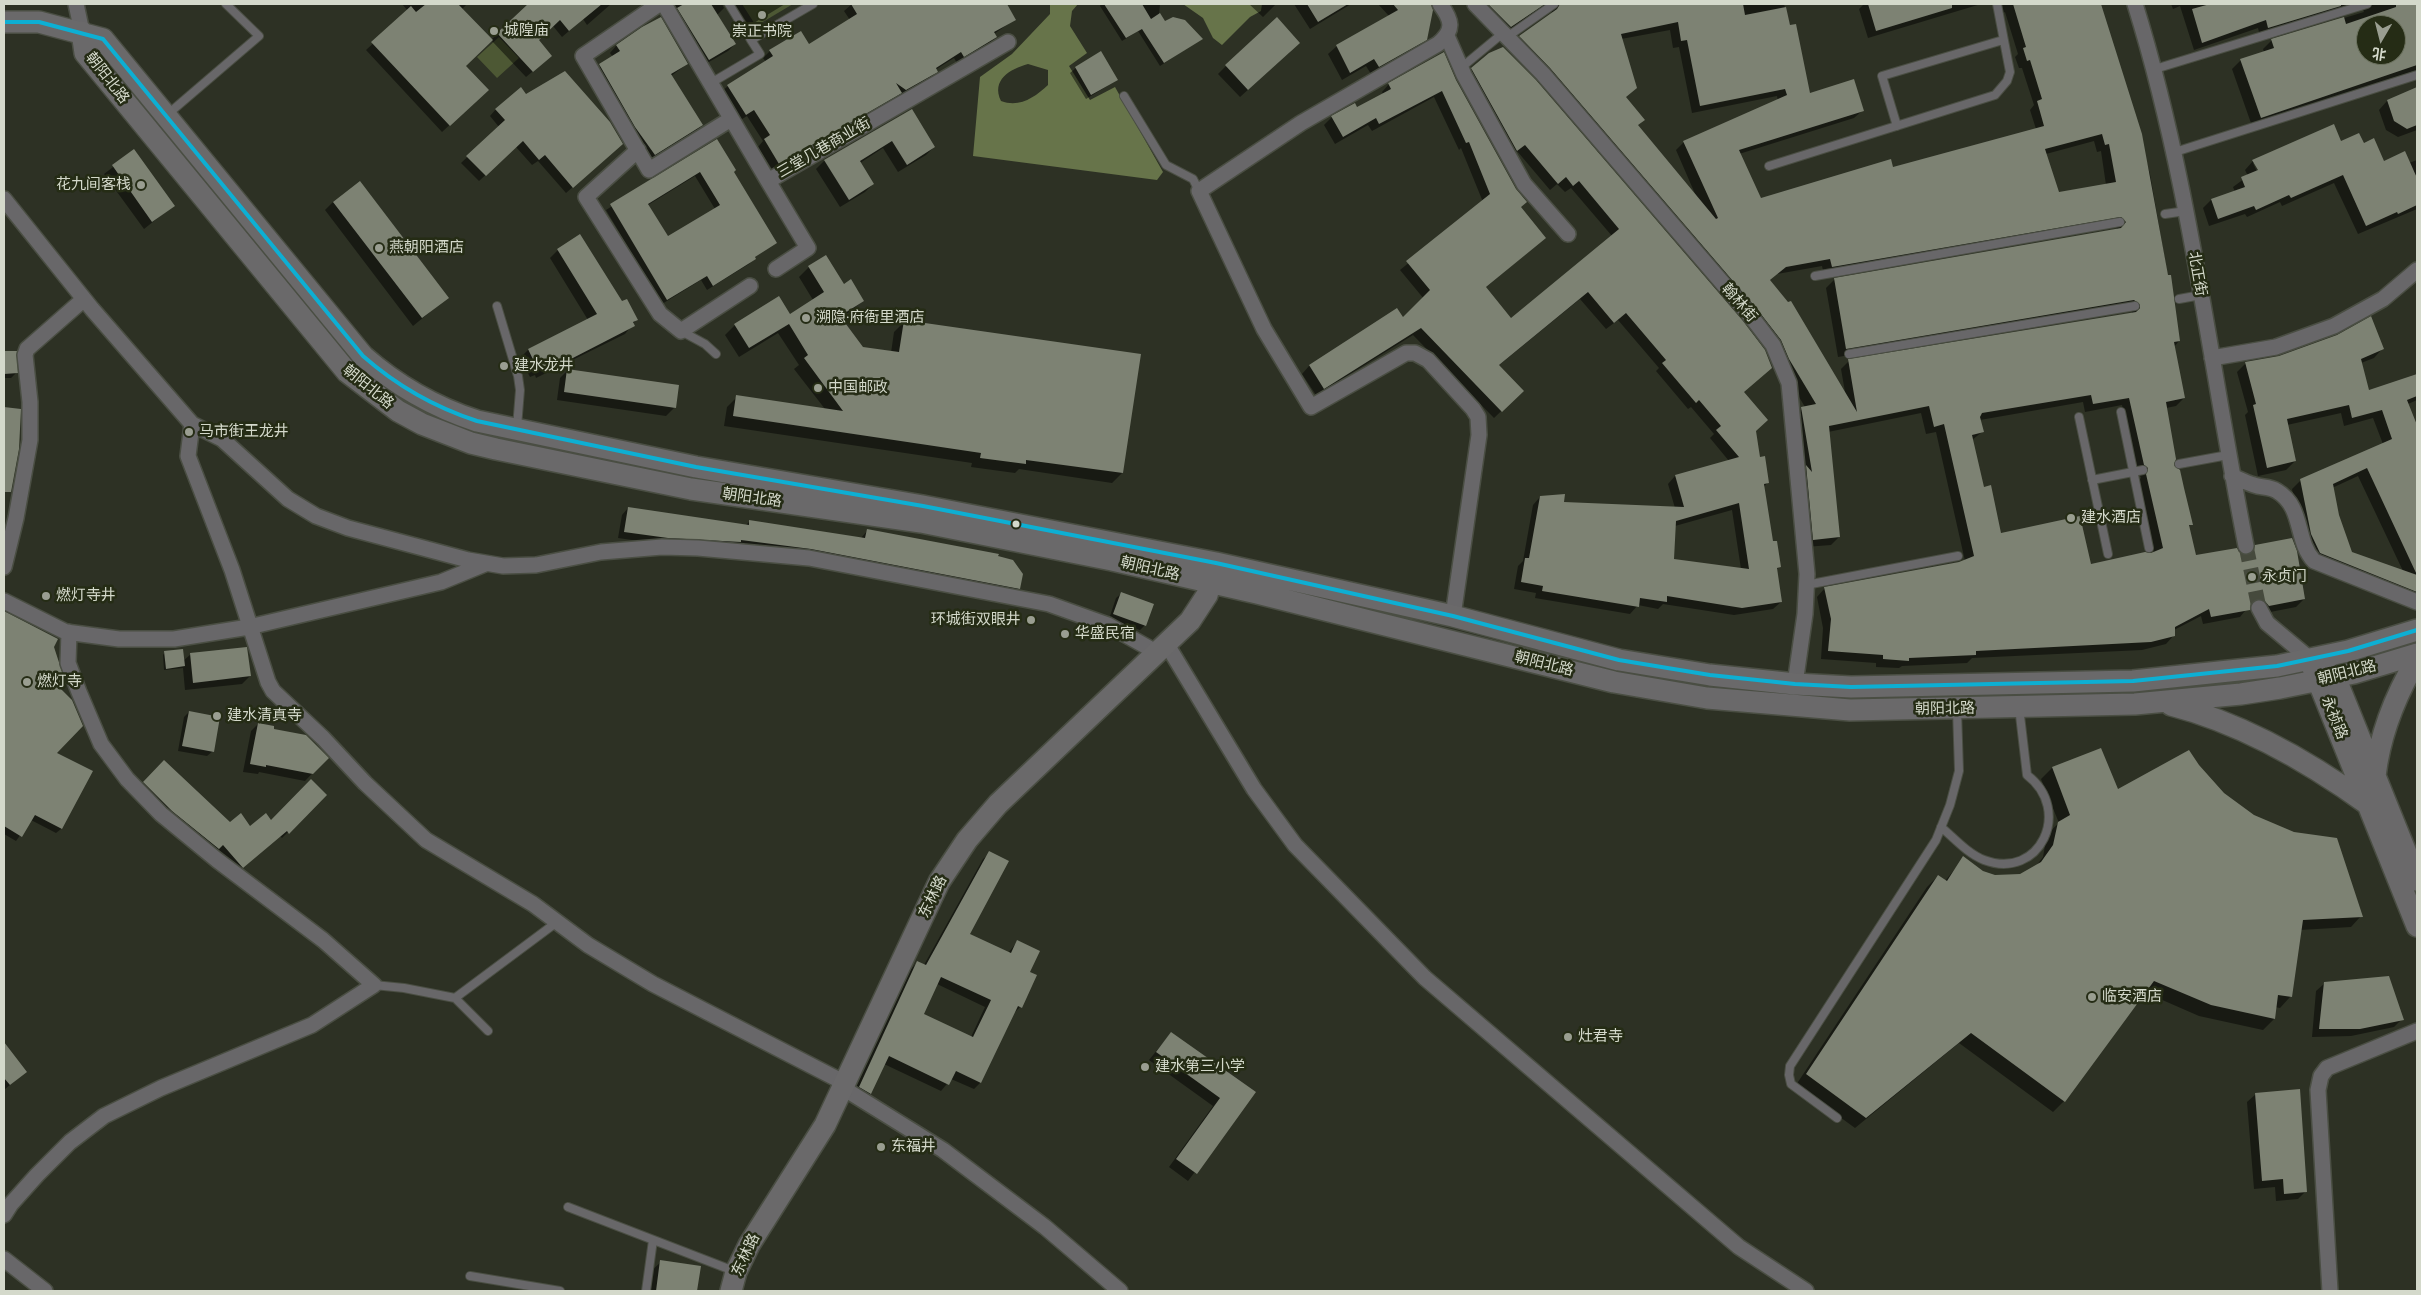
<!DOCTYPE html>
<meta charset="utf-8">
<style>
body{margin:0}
#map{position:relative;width:2421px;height:1295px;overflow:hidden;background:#2d3124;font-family:Manrope,"Noto Sans SC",sans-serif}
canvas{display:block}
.frame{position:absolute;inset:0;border:5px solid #d4d9cb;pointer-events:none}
.north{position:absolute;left:2356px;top:15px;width:50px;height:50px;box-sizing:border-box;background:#252c15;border:1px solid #6b715e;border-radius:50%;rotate:188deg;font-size:14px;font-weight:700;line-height:20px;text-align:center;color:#d4d9cb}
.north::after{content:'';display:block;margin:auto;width:18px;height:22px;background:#9a9e91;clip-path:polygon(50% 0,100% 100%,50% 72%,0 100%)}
</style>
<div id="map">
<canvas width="2421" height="1295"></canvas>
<div class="frame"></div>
<div class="north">北</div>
</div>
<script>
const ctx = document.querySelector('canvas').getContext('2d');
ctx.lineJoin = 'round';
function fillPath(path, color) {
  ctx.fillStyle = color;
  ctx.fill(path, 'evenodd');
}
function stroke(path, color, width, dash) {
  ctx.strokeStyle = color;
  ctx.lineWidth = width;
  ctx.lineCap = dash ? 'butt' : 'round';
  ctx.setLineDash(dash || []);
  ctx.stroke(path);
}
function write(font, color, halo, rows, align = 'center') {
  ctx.font = font + ' Manrope,"Noto Sans SC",sans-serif';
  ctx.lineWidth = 5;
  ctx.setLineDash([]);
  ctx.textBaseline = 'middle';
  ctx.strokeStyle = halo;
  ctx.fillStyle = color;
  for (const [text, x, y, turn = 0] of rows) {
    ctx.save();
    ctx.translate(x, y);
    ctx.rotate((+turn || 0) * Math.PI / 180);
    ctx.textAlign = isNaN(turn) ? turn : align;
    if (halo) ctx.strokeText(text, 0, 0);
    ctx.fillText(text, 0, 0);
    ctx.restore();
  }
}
const green = new Path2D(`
 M742,4H793L756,26Z
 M499,37L519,58L497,78L477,57Z`);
const water = new Path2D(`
 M1047,4H1078L1072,11L1070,26L1087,53L1069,66L1090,100L1115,87L1163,172L1157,180L973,156L980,77L1012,54L1050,14V5ZM1028,64L1048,70V85C1035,97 1020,108 1001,101C991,80 1010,69 1028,64Z
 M1183,4H1262L1261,11L1250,17L1222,45L1213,38L1203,18Z`);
const shadow = new Path2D(`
 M402,4H467L462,9L491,40L529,4H611L587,25L583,19L562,37L553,26L537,40L544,62L526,77L491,40L464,66L480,97L442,132L366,50L408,11Z
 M664,4H722L724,8L717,15L735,44L728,51L702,66Z
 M723,4H785L749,26L735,4L728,9Z
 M852,4H1006L1015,19L994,34L996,37L989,44L957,63L954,58L935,70L936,72L930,78L772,169L758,147L763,141L747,116L739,121L721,92L728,86L766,62L763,58L770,51L809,46L850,20L844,11Z
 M1101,4H1160L1158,26L1201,39L1160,66L1138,31L1122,41L1100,6Z
 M1249,4H1276L1263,17Z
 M1294,4H1351L1310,29Z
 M1378,4H1430L1425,39L1417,48L1371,74L1366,66L1342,80L1328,54L1337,46L1389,16Z
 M1469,4H1784L1809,95L1863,110L1854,118L1739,154L1760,200L1892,168L2036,129L2030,110L2034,105L2022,68H2019L2015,57L2018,54L2005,12L2003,13L2000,4H2099L2131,103L2150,174L2179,341L2174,347L2184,398L2176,406L2166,408L2172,465L2191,524L2188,527L2195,557L2238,553L2247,556L2256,546L2304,599L2296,607L2260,614L2256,608L2249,606L2240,617L2203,624L2201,616L2174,630V635L2166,644L2142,650L1972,658L1967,663L1902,666L1899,668L1876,667V663L1821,659L1823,628L1817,597L1825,588L1965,561L1936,432L1926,434L1921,413L1828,432L1839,537L1831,545L1805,547L1793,416L1805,407L1781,367L1773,348L1512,45L1552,13L1550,8L1542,7L1502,35ZM1670,30L1673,48L1679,47L1692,113L1777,96L1778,101L1684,142L1676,150L1696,196L1637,126L1625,98L1621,39ZM2094,141L2097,152L2101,151L2106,185L2058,193L2046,154ZM2113,224L2117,229L1834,280L1826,288L1838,357L2125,308L2131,310L2132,313L1849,361L1841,369L1845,392L1769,281L1777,274L1822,266L1824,275ZM2083,402L2085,412L2122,405L2136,473L2141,477L2139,483L2154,553L2090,566L2001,534L1983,488L1972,440L1982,432L1980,420Z
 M1864,4H1981L1868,38L1859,9Z
 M2171,4H2417V78L2414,71L2252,126L2232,69L2241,60L2264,52L2263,49L2272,40L2364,12L2362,8L2260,36L2258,28L2194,50L2180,6L2173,9ZM2366,25H2396V55H2366Z
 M661,19L687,64L671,76L702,125L695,132L648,161L593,72L613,57L610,53L616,46Z
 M1291,51L1240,97L1218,74L1226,66Z
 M1490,54L1743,392L1755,431L1759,458L1767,483L1764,487L1772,543L1780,566L1776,570L1781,602L1773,609L1734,615L1663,604L1658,609L1638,605L1630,614L1535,598L1536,593L1514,589L1518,566L1523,561L1533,505L1540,497L1563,503L1675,508L1668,484L1675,476L1729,461L1710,438L1714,434L1691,407L1688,409L1656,371L1659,368L1618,320L1606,329L1580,299L1498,366L1522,391L1494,418L1413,335L1316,395L1302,374L1309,366L1397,310L1403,319L1424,299L1400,270L1483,202L1461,148L1459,150L1434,97L1372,131L1368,125L1335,144L1324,125L1332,117L1354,104L1357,109L1383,94L1382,92L1389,84L1455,80L1520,208L1545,238L1485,288L1511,320L1612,236L1571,188L1565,192L1557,184L1550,190L1517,151L1509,158L1464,76ZM1732,510L1741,569L1673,560L1675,526Z
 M1076,68L1117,80L1086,99L1070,73Z
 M2417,88V130L2398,137L2386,130L2379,110L2387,101Z
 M525,96L615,150L566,193L538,161L532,165L516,147L479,181L461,163L499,127L490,116L496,109Z
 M911,110L934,147L926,155L898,172L883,148L860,163L873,184L865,192L840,207L816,169L824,161Z
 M716,141L733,172L775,242L754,258L749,264L707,290L701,280L662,304L606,210ZM695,176L715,209L668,238L648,205Z
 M2341,142L2363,144L2383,162L2409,163L2417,160V209L2358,234L2334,183L2282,206L2280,202L2247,217L2245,214L2209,226L2203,208L2211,200L2235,192L2233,187L2248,176L2245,170L2253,161ZM2253,163H2255L2262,175L2259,176Z
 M134,151L173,206L144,229L104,174Z
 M333,202L447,298L413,326L325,210Z
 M558,250L621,303L636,320L625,334L536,378L535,375L530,377L520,358L528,350L588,320L550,258Z
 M809,267L844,285L863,301L840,319L862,349L891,353L894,332L904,322L1122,473L1112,483L1019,469L1015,473L971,467L972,463L724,426L727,407L737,397L825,409L794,369L799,365L778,333L739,357L725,335L735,325L790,315L813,300L799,277Z
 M2382,349L2374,358L2361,363L2368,392L2417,375V400L2408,404L2417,428V595L2311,562L2303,544L2292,489L2301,480L2383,444L2373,418L2344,426L2341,413L2287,425L2295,461L2286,470L2258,476L2245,415L2248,412L2237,372L2246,363ZM2358,476L2403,571L2351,553L2338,516L2332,488Z
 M15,352L16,373L11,378H4V353Z
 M568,370L674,408L666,416L557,400L560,378Z
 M4,408L19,410L12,480L4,488Z
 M628,508L745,526L750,521L861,538L868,530L997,557L1019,588L1013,595L618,538L622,515Z
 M1122,593L1145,625L1140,630L1109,619L1116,598Z
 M6,614L52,647L65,684L59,689L55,753L91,772L61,829L56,833L31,820L16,841L4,834V811L9,802L4,799V616Z
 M165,652L183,661L191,654L250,676L242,684L185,690L183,668L164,670L163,655Z
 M189,712L213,751L207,756L178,751L184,717Z
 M258,724L272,730L327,758L305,781L259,772L258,774L243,772L251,731Z
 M2101,750L2118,791L2198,766L2223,794L2361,916L2351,927L2300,930L2290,997L2280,1008L2275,1007L2274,1019L2263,1030L2199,1016L2144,992L2064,1101L2053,1112L1959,1043L1855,1128L1796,1085L1927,887L1938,876L1945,881L1964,858L1982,872L1995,877L2020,875L2036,866L2043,857L2047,834L2059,823L2041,779L2052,768Z
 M164,761L230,824L250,828L271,822L325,795L282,838L280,836L237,873L138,788Z
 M990,853L969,934L1008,953L1018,941L1028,973L1035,976L1020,1007L1013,1014L980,1083L974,1089L951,1079L941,1091L884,1064L870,1094L863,1100L853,1094L911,969L918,962L924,965L983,859ZM937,984L985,1007L971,1037L922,1014Z
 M2325,983L2402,1019L2394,1027L2351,1036L2312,1037L2316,991Z
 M1171,1033L1254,1093L1188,1181L1169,1167L1213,1106L1149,1060Z
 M4,1044L25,1072L4,1090Z
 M2256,1094L2306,1191L2298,1199L2276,1201L2275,1187L2254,1189L2247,1102Z
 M661,1262L699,1267L696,1291H649L651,1271Z`);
const building = new Path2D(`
 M426,4H458L493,40L466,66L489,90L450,126L371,42L411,6L416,12Z
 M528,4H602L569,31L560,20L539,40L552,56L533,72L497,33Z
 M684,4H711L736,44L709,60L677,8Z
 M851,4H1007L1016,20L994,32L997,37L964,57L961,52L936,68L938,72L906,90L896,83L902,93L779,164L764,139L770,135L754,110L746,115L727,85L773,56L769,50L801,31L809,44L857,14Z
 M1104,4H1142L1151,19L1160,13L1165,21L1173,17L1185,20L1203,39L1164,63L1142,29L1126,38Z
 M1307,4H1348L1318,22Z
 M1393,4H1431L1433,10L1427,40L1379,67L1374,59L1350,73L1336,45L1398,10Z
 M1488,4H1545L1511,27Z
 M1560,4H1743L1745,15L1786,7L1790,25L1796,24L1810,93L1854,79L1864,111L1739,150L1761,198L1891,159L1893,167L2044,126L2037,101L2042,99L2030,60L2027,61L2023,48L2026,47L2013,4H2101L2142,134L2168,275H2171L2180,341L2174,342L2185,398L2166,402L2176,459L2174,465L2180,470L2184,488L2193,525H2189L2196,555L2237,548L2239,552L2247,555L2252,553L2255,545L2292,538L2297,551L2305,599L2269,606L2264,600L2259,599L2251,603L2250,610L2211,617L2209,609L2175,627V636L2151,642L1976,651V655L1909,658V661L1883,659V655L1828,651L1831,619L1824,587L1959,562L1974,556L1944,424L1934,427L1929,406L1829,426L1840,537L1813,540L1806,465L1812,472L1801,407L1816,404L1789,359L1781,340L1757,309L1550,68L1519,36L1557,9ZM1678,22L1681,41L1687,40L1700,106L1785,89L1787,95L1683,141L1718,218L1716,219L1638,125L1645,120L1626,97L1637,88L1621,34ZM2102,134L2105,145L2109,144L2116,182L2059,192L2045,149ZM2121,217L2126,222L2121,228L1834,278L1846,349L2134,300L2140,305V308L2136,312L1848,359L1857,412L1791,301L1788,302L1770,280L1786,267L1830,259L1832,267ZM2091,395L2093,404L2129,398L2144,465L2148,468L2146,474L2163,548L2151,553L2145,552L2091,564L2080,516L2001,533L1991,485L1984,487L1972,435L1984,432L1980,417L1982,413Z
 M1868,4H1952V8L1876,31Z
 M2210,4H2341V6L2268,28L2266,20L2202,43L2192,9Z
 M2396,4H2417V65L2261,118L2240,59L2274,48L2271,39L2344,17L2346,24L2396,7ZM2366,25H2396V55H2366Z
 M661,17L688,64L671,74L703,125L655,155L635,127L599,64L620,51L616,45L642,27Z
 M1277,17L1300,43L1248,90L1225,65Z
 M1503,47L1536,80L1743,321L1765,350L1772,368L1744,392L1768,420L1756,431L1760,457L1765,456L1769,483L1764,484L1773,541H1777L1781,567L1777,568L1782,602L1742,608L1667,596V602L1640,598L1639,607L1542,591L1543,586L1521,582L1525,558H1529L1540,496L1565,494L1564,502L1684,507L1675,475L1739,457L1716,430L1721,426L1699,400L1696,403L1662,363L1666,360L1626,313L1614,323L1588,292L1499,365L1524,391L1502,412L1421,328L1324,389L1309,365L1397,308L1403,317L1430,290L1406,261L1490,194L1469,142L1466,143L1442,91L1379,124L1376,118L1343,137L1331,116L1355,103L1357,107L1391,89L1388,83L1444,52L1456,80L1516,189L1527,202L1521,207L1546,238L1486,287L1511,318L1619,229L1579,181L1573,186L1566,177L1558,184L1525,145L1517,151L1471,68L1489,53ZM1739,503L1749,569L1674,559L1676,521Z
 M1101,51L1118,80L1091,95L1075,67Z
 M565,71L610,122L623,144L573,188L545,155L539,160L523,141L486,176L466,156L505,120L495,109L521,87L526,94Z
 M2417,87V125L2407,129L2394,121L2387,100Z
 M912,109L935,147L907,165L892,141L860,161L874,184L849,200L824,160Z
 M2334,124L2341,141L2359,133L2364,143L2374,138L2384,161L2405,151L2417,178V205L2398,214L2397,212L2366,226L2343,175L2291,198L2289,195L2256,210L2254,206L2218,219L2211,199L2245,187L2241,177L2258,170L2252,160Z
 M717,139L736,170L734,172L777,243L755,257L756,259L713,286L707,276L667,300L610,204ZM700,172L720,205L668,236L648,204Z
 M134,149L175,206L152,222L112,165Z
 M360,181L449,298L422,318L333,202Z
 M580,234L622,301L627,299L638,320L633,322L635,326L569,360L545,371L543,368L538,370L528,349L597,314L557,249Z
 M826,255L844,284L851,279L864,301L840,316L863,347L899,352L904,320L1141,354L1123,473L1026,460V464L980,458L981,453L733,416L736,395L843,411L804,358L808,355L789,324L749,348L734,324L779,296L790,314L824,292L808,266Z
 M2371,316L2384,349L2361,359L2369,390L2417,374V396L2407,400L2417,425V592L2320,553L2311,534L2300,479L2392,439L2382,410L2352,418L2349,405L2287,419L2296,461L2267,468L2253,405L2256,404L2245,362L2279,356L2337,335ZM2367,468L2417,575L2352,552L2339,515L2333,484Z
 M4,351H17L18,373L4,374Z
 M567,369L679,385L676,408L564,392Z
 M4,407L21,409L19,449L11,492H4Z
 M628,507L749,525V520L865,538L867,529L999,554L998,556L1013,560L1023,574L1020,589L811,549L741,540V542L668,538L624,532Z
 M1121,592L1154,604L1146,626L1113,614Z
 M4,611L58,639L54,647L66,684L59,687L72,700L83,726L57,753L93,771L62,829L35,815L22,837L4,826Z
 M247,647L251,676L193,683L190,653Z
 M183,649L185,666L166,669L164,651Z
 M189,711L220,717L214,752L182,746Z
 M258,723L274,726V729L306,735L329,758L313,774L266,765V767L250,764Z
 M2101,748L2118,789L2189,750L2199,765L2224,793L2254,815L2294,832L2337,838L2363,917L2303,920L2292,997L2278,995L2275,1019L2211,1005L2154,981L2065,1102L1971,1033L1866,1118L1806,1074L1938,875L1947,881L1963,856L1983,871L1995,875L2020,874L2041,862L2053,845L2058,822L2070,815L2052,767Z
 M164,760L230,822L241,813L250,826L266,813L271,820L311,779L327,795L289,834L287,831L243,868L223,845L219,849L172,811L143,782Z
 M989,851L1009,861L970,934L1011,953L1017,940L1040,951L1030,972L1037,975L1022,1008L1018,1006L981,1083L956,1071L949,1085L889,1056L871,1094L859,1087L917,961L926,965ZM941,977L991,1000L973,1037L924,1014Z
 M2389,976L2404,1020L2360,1029H2319L2324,982Z
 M1171,1032L1256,1092L1197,1174L1176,1159L1220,1098L1156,1052Z
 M4,1042L27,1072L10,1085L4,1078Z
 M2300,1089L2307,1192L2284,1194L2283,1179L2262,1181L2255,1093Z
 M660,1260L701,1266L697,1291H656Z`);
const streetTunnel = new Path2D(`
 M2246,546L2259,608`);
const lane = new Path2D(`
 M729,4L751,40L813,4
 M1507,37L1554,4
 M1462,67L1503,33
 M2155,69L2367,4
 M711,83L760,54L751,40
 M1124,96L1166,165L1193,179L1199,191
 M168,114L259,36L226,4
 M1897,126L1882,76L2003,40
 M2175,152L2417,75
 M1769,166L1995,95L2007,81L2010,72L1997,4
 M2165,214L2186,211
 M1815,276L2120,222
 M2179,299L2201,295
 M497,306L518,376L520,390L517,427
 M681,331L705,344L716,354
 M1849,354L2135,306
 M2121,412L2149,548
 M2079,417L2108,554
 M2179,464L2228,455
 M2092,480L2143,470
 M1806,585L1958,556
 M1941,827C1954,838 1968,854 1984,860C2040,881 2073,810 2027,775L2019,707
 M374,985L404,988L455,998L488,1031
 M455,998L557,922
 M1837,1118L1791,1084L1789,1075L1790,1066L1936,840L1950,805L1959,771L1957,710
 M568,1207L734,1271
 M470,1276L560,1291
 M646,1291L653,1240`);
const street = new Path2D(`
 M76,4L82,32
 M659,4L583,56L649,170L731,119
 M664,4L768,181L1008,42
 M1440,4C1452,20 1455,30 1438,44L1301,123L1199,191L1264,329L1311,407L1406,353H1415L1428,360L1473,409L1478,417L1479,435L1453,616
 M1475,4L1543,74L1750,315L1773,345L1789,383L1807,574L1805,614L1795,684
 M2135,4C2190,181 2210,365 2246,546
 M1447,36L1464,75L1524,184L1568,234
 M638,150L586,197L660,314L681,331L750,286
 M768,181L808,248L776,269
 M4,199L92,309L192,424L222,439L288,499L316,516L348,528L468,560L503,566L536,565L601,552L662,547L698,548L809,558L1049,604L1108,625L1156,652
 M2212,358L2276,347L2334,326L2383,299L2417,270
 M192,424L188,456L232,570L268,682L273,691L323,738L365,783L426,840L533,904L588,945L653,984L845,1083
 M2232,476C2239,479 2247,483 2254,485C2262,488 2269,486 2277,491C2304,507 2295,541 2314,561L2417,602
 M4,567L16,518L30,440V402L25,355L27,349L84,299
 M4,601L66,632L119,639H174L249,627L441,582L485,564
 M2259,608L2267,623L2310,659
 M1166,643L1254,789L1295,845L1425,978L1739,1247L1806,1291
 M843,1088L943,1150L1045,1227L1120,1291
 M4,1215L11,1204L37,1175L70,1142L104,1116L161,1088L312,1025L374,985L323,940L217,860L161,814L127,779L101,744L79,692L68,663L69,632
 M4,1259L45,1291
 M2330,1291L2318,1090L2321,1076L2327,1068L2417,1031`);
const secondary = new Path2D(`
 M4,22H39L103,39L363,356C397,386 434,407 477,421L696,467L923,506L1216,563L1453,616L1619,660L1710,675L1795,684L1851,687L2133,681L2277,666L2348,651L2417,630
 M82,32L85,53L347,372L398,411L422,424L471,443L496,449L691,489L921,522L1112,560L1257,593L1614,682L1707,698L1850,710L2135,704L2241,694L2280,688L2354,673L2417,654
 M2313,668L2417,926
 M2324,669L2335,677L2417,880
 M2171,705C2241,723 2311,763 2369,805
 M2375,776C2380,733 2395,696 2417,659
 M731,1291L736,1272L749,1245L825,1125L939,882L967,840L998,804L1190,621L1207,595L1214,571`);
const bus1 = new Path2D(`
 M4,22H39L103,39L363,356C397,386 434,407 477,421L696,467L923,506L1216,563L1453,616L1619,660L1710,675L1795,684L1851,687L2133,681L2277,666L2348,651L2417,630`);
const markers = [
 [762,15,5,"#9a9e91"],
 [494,31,5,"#9a9e91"],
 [141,185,5,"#9a9e91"],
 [379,248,5,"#9a9e91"],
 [806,318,5,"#9a9e91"],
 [504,366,5,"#9a9e91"],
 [818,388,5,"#9a9e91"],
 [189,432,5,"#9a9e91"],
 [2071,518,5,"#9a9e91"],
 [1016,524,4.5,"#d4d9cb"],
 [2252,577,5,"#9a9e91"],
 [46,596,5,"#9a9e91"],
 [1031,620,5,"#9a9e91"],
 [1065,634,5,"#9a9e91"],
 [27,682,5,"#9a9e91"],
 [217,716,5,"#9a9e91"],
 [2092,997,5,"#9a9e91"],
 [1568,1037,5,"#9a9e91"],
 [1145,1067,5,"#9a9e91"],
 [881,1147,5,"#9a9e91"]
];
const poiNames = [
 ["城隍庙",504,31],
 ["崇正书院",762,32,"center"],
 ["花九间客栈",131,185,"right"],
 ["燕朝阳酒店",389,248],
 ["溯隐·府衙里酒店",816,318],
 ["建水龙井",514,366],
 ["中国邮政",828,388],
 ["马市街王龙井",199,432],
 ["建水酒店",2081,518],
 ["永贞门",2262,577],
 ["燃灯寺井",56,596],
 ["环城街双眼井",1021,620,"right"],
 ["华盛民宿",1075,634],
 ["燃灯寺",37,682],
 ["建水清真寺",227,716],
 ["临安酒店",2102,997],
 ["灶君寺",1578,1037],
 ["建水第三小学",1155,1067],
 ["东福井",891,1147]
];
const streetNames = [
 ["朝阳北路",107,78,52],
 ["三堂几巷商业街",824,148,-30],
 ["北正街",2197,274,80],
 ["翰林街",1739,303,49],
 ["朝阳北路",368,387,39],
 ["朝阳北路",752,498,8],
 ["朝阳北路",1150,569,13],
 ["朝阳北路",1544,664,14],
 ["朝阳北路",2347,673,-14],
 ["朝阳北路",1945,709,-1],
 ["永祯路",2334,718,68],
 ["东林路",933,897,-64],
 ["东林路",746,1255,-65]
];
fillPath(green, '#4d5834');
fillPath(water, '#67744a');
fillPath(shadow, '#0007');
fillPath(building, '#7d8273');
stroke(streetTunnel, '#464a3d', 15, [15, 8]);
stroke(lane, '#4a4e43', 10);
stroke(street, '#4a4e43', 18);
stroke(secondary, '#4a4e43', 24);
stroke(lane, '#686769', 8);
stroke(street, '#686769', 15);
stroke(secondary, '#6a696a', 21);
stroke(bus1, '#0dafd3', 4);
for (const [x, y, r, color] of markers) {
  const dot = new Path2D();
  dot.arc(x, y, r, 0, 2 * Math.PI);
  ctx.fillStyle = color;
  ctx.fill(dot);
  stroke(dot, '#252c15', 2);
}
write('15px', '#d4d9cb', '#252c15', poiNames, 'left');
write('15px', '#d4d9cb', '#252c15', streetNames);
</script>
